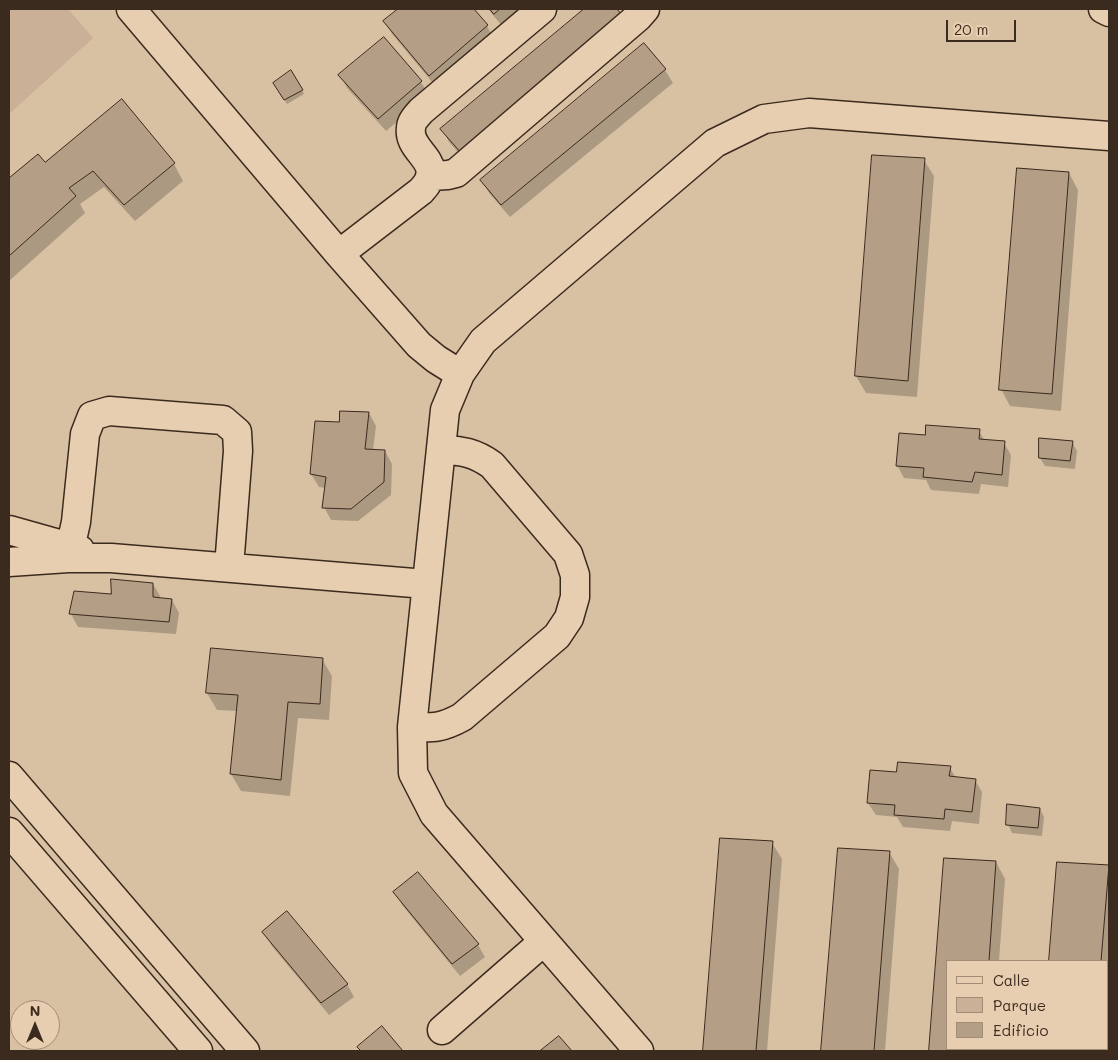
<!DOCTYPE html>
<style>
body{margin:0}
#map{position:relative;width:1118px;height:1060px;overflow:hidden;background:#e8ceb0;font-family:Mali,sans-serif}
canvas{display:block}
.frame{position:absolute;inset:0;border:10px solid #3b2a1e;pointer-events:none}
.legend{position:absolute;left:946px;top:960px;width:162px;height:90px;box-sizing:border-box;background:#e8ceb0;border:1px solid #a38c76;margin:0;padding:6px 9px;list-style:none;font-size:15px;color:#3b2a1e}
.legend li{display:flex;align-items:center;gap:10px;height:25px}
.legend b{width:25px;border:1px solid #a38c76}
.north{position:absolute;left:10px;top:1000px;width:50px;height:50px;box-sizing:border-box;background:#e8ceb0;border:1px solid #a38c76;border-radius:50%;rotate:0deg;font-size:14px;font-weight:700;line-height:20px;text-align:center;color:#3b2a1e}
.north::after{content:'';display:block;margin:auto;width:18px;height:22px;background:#3b2a1e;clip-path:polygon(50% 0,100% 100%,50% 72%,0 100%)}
.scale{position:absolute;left:946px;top:20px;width:70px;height:22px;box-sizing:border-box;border:2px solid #3b2a1e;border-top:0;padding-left:6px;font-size:15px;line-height:18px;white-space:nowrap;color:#3b2a1e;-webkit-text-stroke:4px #e8ceb0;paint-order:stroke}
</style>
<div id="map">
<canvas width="1118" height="1060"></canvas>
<div class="frame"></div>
<ul class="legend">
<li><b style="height:6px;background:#e8ceb0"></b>Calle</li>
<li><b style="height:14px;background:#c9b096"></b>Parque</li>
<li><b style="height:14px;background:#b49e85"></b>Edificio</li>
</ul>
<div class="north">N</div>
<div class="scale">20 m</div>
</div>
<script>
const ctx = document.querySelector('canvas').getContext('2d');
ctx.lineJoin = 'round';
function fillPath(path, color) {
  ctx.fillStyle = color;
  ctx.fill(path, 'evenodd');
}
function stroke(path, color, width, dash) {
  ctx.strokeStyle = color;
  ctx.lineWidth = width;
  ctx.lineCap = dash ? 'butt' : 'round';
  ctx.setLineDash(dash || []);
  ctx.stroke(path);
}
const built = new Path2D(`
 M9,9H1109V1051H9ZM947,961H1107V1049H947ZM20,1010H50V1040H20Z`);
const green = new Path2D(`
 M9,9H68L93,38L9,114Z`);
const shadow = new Path2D(`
 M400,9H473L487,26L494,39L437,88L392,34L384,21Z
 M488,9H522L502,26Z
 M586,9H615L621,16L470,166L449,142L442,129Z
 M384,39L421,82L429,95L386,131L347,88L340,75Z
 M644,45L665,70L673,83L510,217L489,193L482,180Z
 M291,72L304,94L287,104L274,83Z
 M122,101L174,164L183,181L135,221L104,187L80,204L85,213L9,281V180L38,156L45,163Z
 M924,160L934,176L917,397L866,393L856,376Z
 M1069,173L1078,190L1061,411L1010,406L1001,389Z
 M369,413L376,426L373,450L385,451L392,464L391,495L358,521L331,520L324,507L326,488L319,487L311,474L340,424Z
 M979,431L985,441L1004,443L1011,455L1008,487L981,484L979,494L931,490L926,480L904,478L897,465L926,437Z
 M1072,442L1077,451L1075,469L1045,466L1040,458Z
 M153,584L160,596V599L172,600L179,613L176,634L78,627L71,614L112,596Z
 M322,659L332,676L329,720L298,718L290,796L241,791L231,774L238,711L217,710L207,693Z
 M950,768L956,778L975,780L982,792L979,824L952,821L950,831L903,827L897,817L876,815L868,803L897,774Z
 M1040,809L1044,817L1042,836L1012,833L1008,824Z
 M721,840L772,843L782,859L767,1051H705Z
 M839,849L889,852L899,869L885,1051H823Z
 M945,859L996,862L1005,879L999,961H947V1049H992V1051H930Z
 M1058,864L1108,867L1109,869V993L1107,1025V961H1050Z
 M418,873L478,945L485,957L460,976L402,905L395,893Z
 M264,932L347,984L354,997L329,1015L271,945Z
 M1043,1049H1105V1051H1043Z`);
const building = new Path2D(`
 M398,9H474L488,25L429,76L383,21Z
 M490,9H500L494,14Z
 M584,9H617L622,15L462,154L440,129Z
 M384,37L422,81L378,119L338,75Z
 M644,43L666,69L501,205L480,180Z
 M291,70L303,90L284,100L273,83Z
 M122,99L175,163L124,205L93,171L69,188L76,196L9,256V178L38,154L45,162Z
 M872,155L925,158L908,381L855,376Z
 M1017,168L1069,172L1052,394L999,390Z
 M340,411L369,412L365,449L385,450L384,482L351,509L322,508L326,477L310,474L315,421L339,422Z
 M926,425L980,429L979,439L1005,441L1002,475L975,472L972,482L923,477L924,468L896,466L899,433L925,435Z
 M1039,438L1073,441L1070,461L1039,458Z
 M111,579L153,583V597L172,599L169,622L69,614L74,591L111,594Z
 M211,648L323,658L320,704L288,702L281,780L230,774L238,695L206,693Z
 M898,762L951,766L949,776L976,779L972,812L945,809L944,819L894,815L895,805L867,803L870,770L896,772Z
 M1007,804L1040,808L1038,828L1006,825Z
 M720,838L773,841L756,1051H703Z
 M838,848L890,851L874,1051H821Z
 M944,858L996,861L989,961H947V1049H982L981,1051H929Z
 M1057,862L1109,865L1101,961H1049Z
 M418,872L479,944L452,964L393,892Z
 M287,911L348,984L321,1003L262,932Z
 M382,1026L403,1051H361L357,1047Z
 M559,1036L572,1051H540Z
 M1042,1049H1095L1094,1051H1042Z`);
const minor = new Path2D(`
 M131,9L339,254L419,345L436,359L460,374
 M1103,9L1109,12
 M430,176L448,175L456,173L638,17L645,9
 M339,254L421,191C449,162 407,153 411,128C411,121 417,116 421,111L542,9
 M9,530L80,550
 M68,558L76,522L85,434L92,416L109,411L223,420L237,432L238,451L229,567
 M9,562L68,558H111L426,584
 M412,727C434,728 442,728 462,717L557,636L569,618L575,597V575L568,554L492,465C474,452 462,451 441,449
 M9,776L245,1051
 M9,832L198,1051
 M442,1030L544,941
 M639,1051L434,814L413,773L412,727L445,410L460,374L483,341L715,143L764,119L809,113L1109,136`);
fillPath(built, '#d8c0a3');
fillPath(green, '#c9b096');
fillPath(shadow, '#0003');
fillPath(building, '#b49e85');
stroke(building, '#3b2a1e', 1);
stroke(minor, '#3b2a1e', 31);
stroke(minor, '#e8ceb0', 28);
</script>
